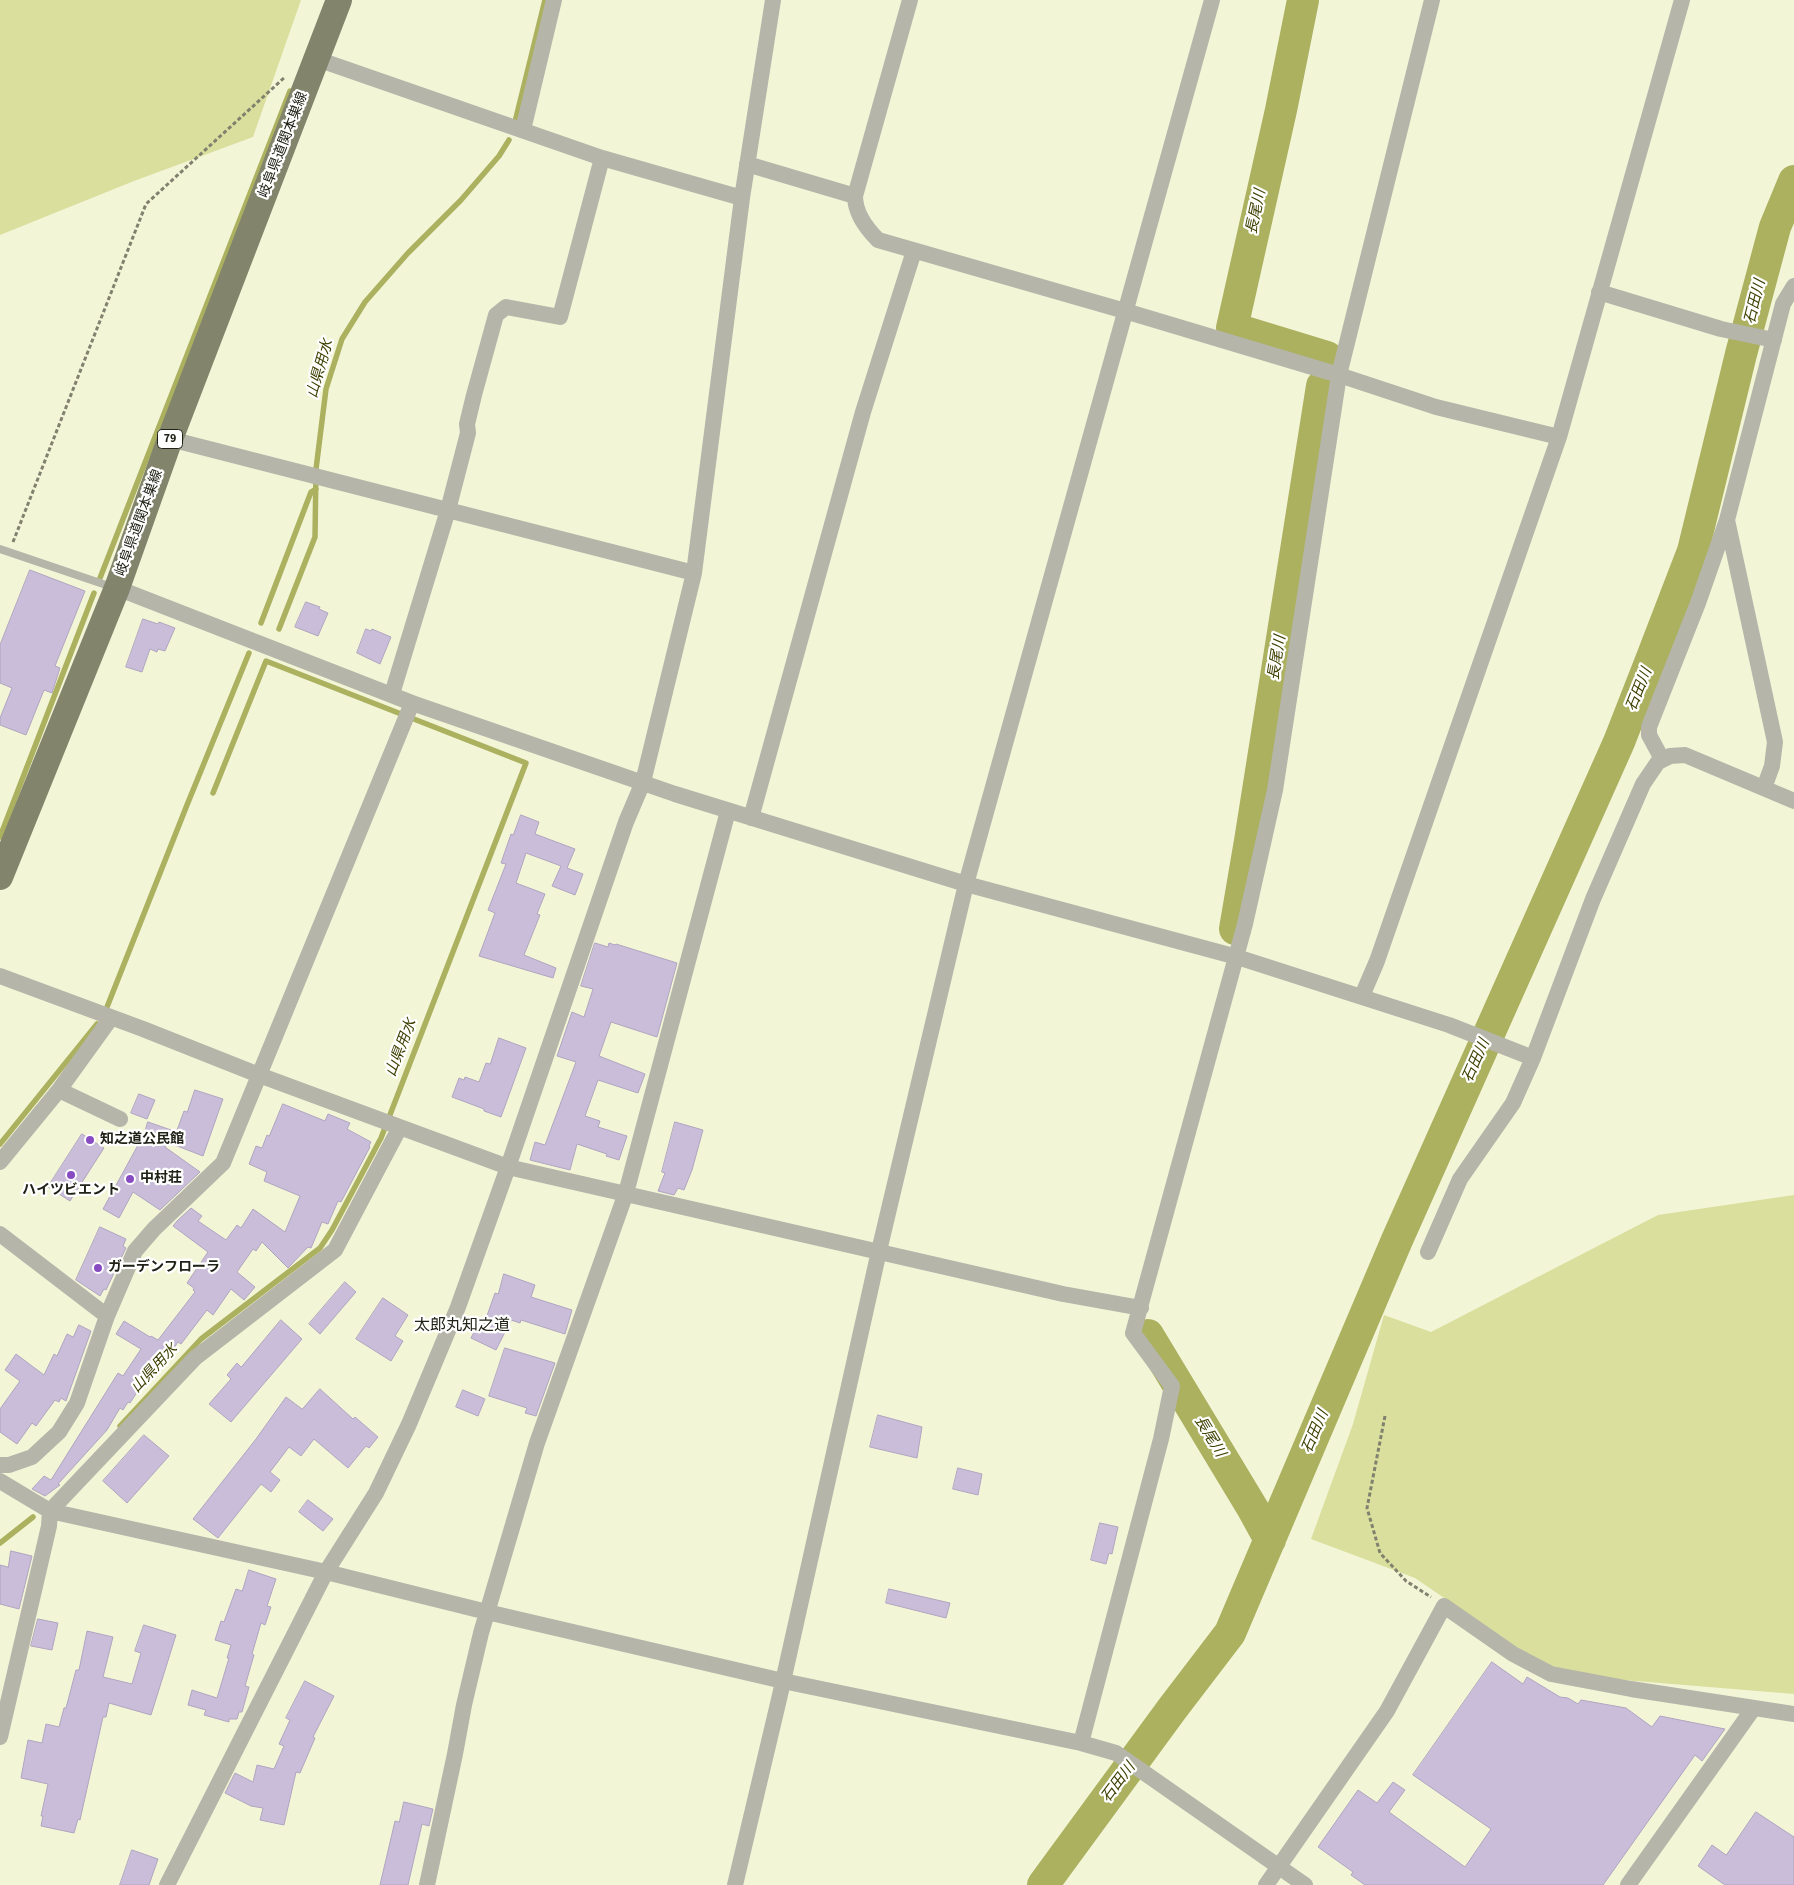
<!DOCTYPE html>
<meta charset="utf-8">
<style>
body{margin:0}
canvas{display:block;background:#f3f5d7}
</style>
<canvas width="1794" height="1885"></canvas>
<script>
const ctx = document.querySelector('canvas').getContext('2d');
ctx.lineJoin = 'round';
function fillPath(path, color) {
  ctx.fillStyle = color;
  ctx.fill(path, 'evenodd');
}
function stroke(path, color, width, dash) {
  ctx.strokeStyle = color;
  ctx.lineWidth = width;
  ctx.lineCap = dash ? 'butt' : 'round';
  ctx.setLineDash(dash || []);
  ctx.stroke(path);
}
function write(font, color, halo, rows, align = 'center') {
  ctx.font = font + ' "Source Sans 3","Noto Sans JP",sans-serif';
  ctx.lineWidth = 4.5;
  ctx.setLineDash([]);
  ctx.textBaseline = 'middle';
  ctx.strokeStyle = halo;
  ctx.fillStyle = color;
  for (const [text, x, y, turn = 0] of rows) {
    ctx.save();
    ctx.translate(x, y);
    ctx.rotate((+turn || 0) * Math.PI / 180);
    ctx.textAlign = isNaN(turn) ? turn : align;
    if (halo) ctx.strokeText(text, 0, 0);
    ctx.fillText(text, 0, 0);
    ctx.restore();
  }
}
const green = new Path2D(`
 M0,0H301L253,137L134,181L0,235Z
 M1794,1195V1694L1587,1677L1545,1667L1415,1578L1311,1539L1353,1424L1384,1315L1431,1332L1658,1215Z`);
const stream = new Path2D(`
 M515,122L545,0
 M100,578L290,91
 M261,623L311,492L316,489
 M279,629L315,537L316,469L326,389L342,339L365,302L408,253L461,200L499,156L509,140
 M0,837L94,593
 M107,1007L187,805L249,653
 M0,1144L97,1024
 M120,1426L201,1339L320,1248L332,1230L381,1138L526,763L266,661L213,793
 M0,1543L33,1517`);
const river = new Path2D(`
 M1303,0L1281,110L1232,328L1327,357
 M1235,929L1250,841L1322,386
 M1148,1335L1253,1509L1270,1540
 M1043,1885L1172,1709L1230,1633L1397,1240L1619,742L1653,655L1693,551L1741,354L1775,227L1794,181`);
const building = new Path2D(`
 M30,570L85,591L55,666L60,668L52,693L44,690L26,735L0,725V718L12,688L0,683V645Z
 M306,602L320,607L319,609L328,613L318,636L295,627Z
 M143,619L158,624L159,622L175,628L165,651L158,649L157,652L150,649L142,672L126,667Z
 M366,629L371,631L372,629L391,637L380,664L357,653Z
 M521,815L539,822L535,834L575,849L567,868L583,874L575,895L552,886L561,866L526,853L516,883L545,894L537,914L540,915L524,955L556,968L553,978L479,956L495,913L488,910L506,864L501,863L511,834L513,835Z
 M595,943L608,947L609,943L615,945L616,944L677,963L657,1037L611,1022L599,1056L645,1074L638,1093L598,1080L585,1116L600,1121L598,1127L627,1136L619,1160L606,1156L607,1154L577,1144L570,1170L530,1160L535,1142L545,1145L576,1062L557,1056L572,1012L584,1017L593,989L581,986Z
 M499,1038L526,1048L501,1117L484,1111V1109L452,1097L459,1078L464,1080L465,1077L479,1082L486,1063L490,1064Z
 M195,1090L223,1099L203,1156L172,1144L184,1111L187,1112Z
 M139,1094L155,1100L147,1119L131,1113Z
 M283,1104L325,1121L328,1114L350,1123L347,1129L371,1142L369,1146L370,1147L341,1202L338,1201L328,1224L322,1222L311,1248L308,1247L288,1268L262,1242L256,1251L253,1249L237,1272L255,1287L244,1300L231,1289L213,1315L207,1310L181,1344L178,1342L152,1380L147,1377L130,1403L128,1402L123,1410L120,1408L107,1430L58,1484L60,1485L45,1496L32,1489L44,1476L51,1480L118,1373L123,1376L141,1349L116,1334L124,1321L150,1337L151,1336L158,1340L195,1292L193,1290L194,1288L187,1283L208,1252L173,1226L177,1221L191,1208L202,1216L198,1221L226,1240L237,1225L241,1228L253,1209L285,1232L300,1196L264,1181L267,1172L249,1164L256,1146L262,1148L267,1135L269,1136Z
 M148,1122L174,1131L165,1147L200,1172L160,1210L133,1192L119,1218L103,1209L144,1134Z
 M675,1122L703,1130L692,1170L684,1190L678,1188L674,1195L658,1191L665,1173L662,1172Z
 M82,1134L104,1148L70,1201L48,1187Z
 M100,1227L126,1239L123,1246L126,1248L106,1290L104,1289L100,1296L76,1280Z
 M504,1274L535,1285L531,1297L572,1310L565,1334L521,1320L520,1323L511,1320L496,1350L471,1338L478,1324L483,1327L495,1293L498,1294Z
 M345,1282L356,1292L320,1334L309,1324Z
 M383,1298L408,1315L395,1336L403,1341L391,1361L356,1339Z
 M281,1320L302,1339L231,1422L209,1404L231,1379L227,1375L237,1363L241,1367Z
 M79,1325L91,1331L66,1401L61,1398L59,1402L55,1400L36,1426L32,1423L17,1444L0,1432V1409L20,1381L5,1370L16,1354L44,1375L54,1354L57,1356L67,1334L73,1337Z
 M505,1348L555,1363L536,1416L525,1413L527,1408L489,1396Z
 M320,1389L353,1419L355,1417L378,1437L369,1448L366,1446L348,1468L314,1439L301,1456L289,1447L270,1472L280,1480L271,1492L261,1484L218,1538L193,1519L256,1439L286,1397L302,1409Z
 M463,1390L485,1399L478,1416L456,1407Z
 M878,1415L922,1427L917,1458L870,1447Z
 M144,1435L169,1456L127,1503L103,1481Z
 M958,1468L982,1474L978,1495L953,1489Z
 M308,1500L333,1519L323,1531L299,1512Z
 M1100,1523L1118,1527L1112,1554L1109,1553L1106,1564L1091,1560Z
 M11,1551L32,1556L19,1609L0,1604V1565L8,1567Z
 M249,1570L276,1579L267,1606L271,1607L265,1625L261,1623L252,1654L254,1655L245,1686L249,1687L242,1712H239L237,1719H229V1722L204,1715L206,1710L188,1705L192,1690L217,1698L229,1658H227L231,1645L215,1640L221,1621L224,1622L236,1589L242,1591Z
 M889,1589L950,1603L946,1618L886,1603Z
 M38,1619L58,1623L52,1650L31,1646Z
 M144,1625L176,1635L151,1715L109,1703L106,1717H103L80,1820L78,1819L74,1833L41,1826L43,1816H41L48,1784L21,1778L28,1740L42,1743L46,1724L59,1727L64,1708H66L76,1670H79L87,1631L113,1637L103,1677L132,1684L141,1653L135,1651Z
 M1492,1662L1523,1684L1527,1677L1560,1697L1568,1698L1578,1704L1581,1700L1626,1708L1652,1727L1660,1716L1725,1729L1702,1761L1695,1755L1603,1885H1365L1351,1875L1353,1872L1318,1847L1358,1790L1377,1803L1393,1782L1405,1790L1389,1812L1465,1867L1491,1829L1413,1775Z
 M305,1681L334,1696L313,1737L315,1738L300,1773L296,1772L284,1825L260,1820L263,1808L251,1806L225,1793L235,1773L253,1782L257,1765L274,1769L284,1746L279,1744L290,1720L286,1718Z
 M404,1802L433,1809L429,1826L422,1824L408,1885H380L395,1821L399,1822Z
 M1756,1812L1794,1837V1885H1725L1698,1866L1712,1845L1726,1855Z
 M132,1850L158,1859L149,1885H120Z`);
const path = new Path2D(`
 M13,542L146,204L285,77
 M1385,1416L1367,1508L1380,1553L1406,1581L1431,1597`);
const service = new Path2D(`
 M0,549L112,587`);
const minor = new Path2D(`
 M910,0L855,196C855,213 866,228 878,240L1125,311L1339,375L1436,407L1559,437
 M317,59L602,158L742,198
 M523,130L554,0
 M747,164L855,196
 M1599,292L1721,329L1774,340
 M170,439L694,573
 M117,588L412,703L675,794L966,884L1237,957L1449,1025L1533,1058
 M392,694L448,510L468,433L467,424L474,395L496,315L506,307L560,317L602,158
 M1662,759L1649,735V727L1698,603L1727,520
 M1764,788L1772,766L1775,742L1727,520L1783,304L1794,286
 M751,818L863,412L914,251
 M0,976L143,1029L259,1075L508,1167L1063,1294L1141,1308
 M1362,996L1377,961L1559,437L1682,0
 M59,1090L120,1119
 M0,1162L59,1090L111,1018
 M0,1234L107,1316
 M1428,1252L1460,1179L1513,1103L1533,1058L1593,899L1643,784L1658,762L1670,756L1685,755L1794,801
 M0,1465H9L32,1457L59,1432L77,1403L107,1316L135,1251L154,1229L223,1163L412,703
 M0,1481L50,1511L326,1572L487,1612L783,1681L1081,1743L1116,1753L1305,1885
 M0,1737L49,1526L50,1511L195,1358L335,1250L400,1127
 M1081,1743L1161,1439L1172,1386L1133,1333L1245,924L1275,790L1339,375L1432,0
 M167,1885L326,1572L376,1493L409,1424L458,1307L508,1167L626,822L643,782L694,573L742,198L773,0
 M427,1885L455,1754L464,1705L481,1633L537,1443L626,1193L728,811
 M735,1885L780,1695L879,1251L966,884L1212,0
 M1266,1885L1387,1711L1444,1606L1513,1654L1551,1674L1631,1689L1794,1714
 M1628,1885L1753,1709`);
const primary = new Path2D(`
 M0,877L117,588L170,439L339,0`);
const markers = [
 [90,1140,5,"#884cc2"],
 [71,1175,5,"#884cc2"],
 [130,1179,5,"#884cc2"],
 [98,1268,5,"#884cc2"]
];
const shields = [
 [170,439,25]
];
const shieldNames = [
 ["79",170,439]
];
const streetNames = [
 ["岐阜県道関本巣線",284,145,-69],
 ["岐阜県道関本巣線",140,523,-70]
];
const poiNames = [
 ["知之道公民館",100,1140],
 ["中村荘",140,1179],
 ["ハイツビエント",71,1191,"center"],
 ["ガーデンフローラ",108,1268]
];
const waterNames = [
 ["長尾川",1257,212,-78],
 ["石田川",1756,302,-76],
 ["山県用水",321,369,-74],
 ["長尾川",1278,658,-81],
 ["石田川",1640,690,-68],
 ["山県用水",402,1048,-69],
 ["石田川",1477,1061,-66],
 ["山県用水",155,1369,-47],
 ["石田川",1316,1432,-67],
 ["長尾川",1209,1437,59],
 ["石田川",1119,1783,-53]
];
const quarterNames = [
 ["太郎丸知之道",462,1326]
];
fillPath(green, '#dadf9d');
stroke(stream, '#acb160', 5.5);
stroke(river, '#acb160', 32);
fillPath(building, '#c9bdd9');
stroke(building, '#b0a5c0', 1);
stroke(path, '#80816e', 3, [4, 2.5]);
stroke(service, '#b5b6a9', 8);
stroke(minor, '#b5b6a9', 16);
stroke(primary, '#82846c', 26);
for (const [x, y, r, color] of markers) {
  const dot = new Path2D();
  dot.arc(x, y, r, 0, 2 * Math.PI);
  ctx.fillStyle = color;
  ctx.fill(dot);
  stroke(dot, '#fff', 2);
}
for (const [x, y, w] of shields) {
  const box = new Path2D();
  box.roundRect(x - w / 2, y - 9.5, w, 19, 4);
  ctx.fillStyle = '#fff';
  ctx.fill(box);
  stroke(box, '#212217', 1);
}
write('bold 12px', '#212217', null, shieldNames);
write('14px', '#212217', '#fff', streetNames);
write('bold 14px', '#212217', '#fff', poiNames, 'left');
write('italic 15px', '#3e4000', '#fff', waterNames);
write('16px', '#212217', '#fff', quarterNames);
</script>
